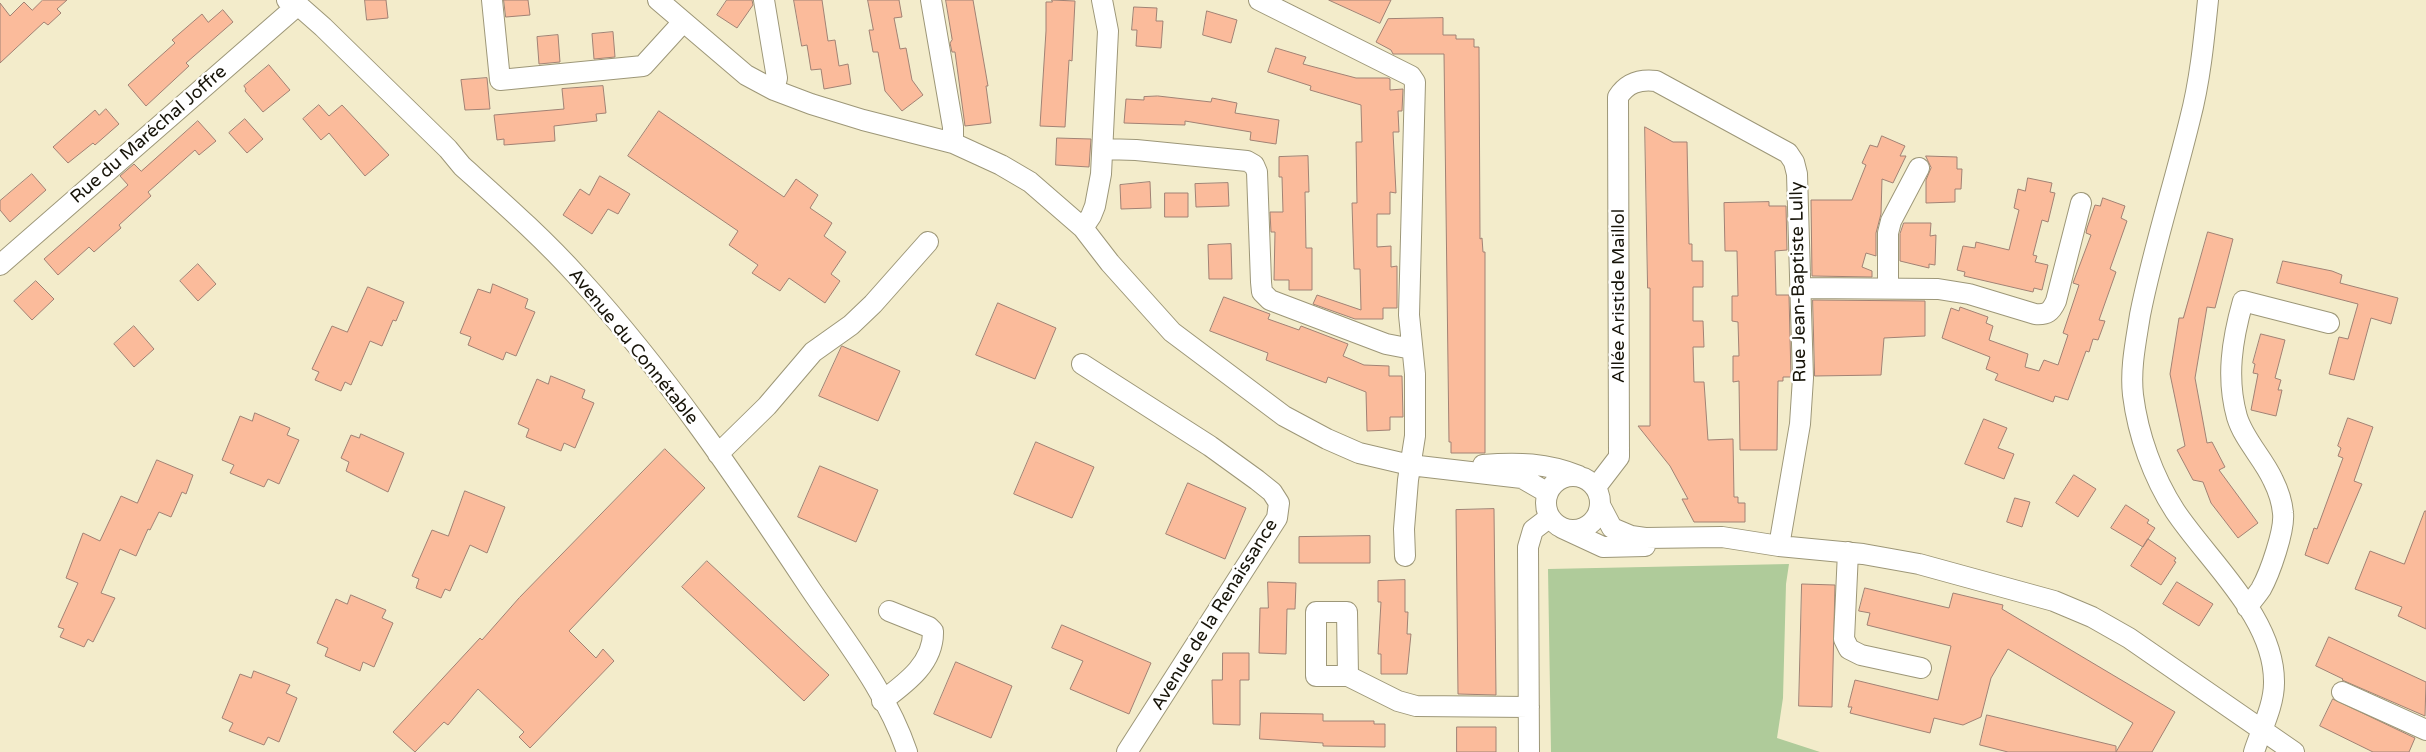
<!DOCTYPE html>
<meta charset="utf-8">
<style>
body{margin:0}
canvas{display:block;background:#f3eccb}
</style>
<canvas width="2426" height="752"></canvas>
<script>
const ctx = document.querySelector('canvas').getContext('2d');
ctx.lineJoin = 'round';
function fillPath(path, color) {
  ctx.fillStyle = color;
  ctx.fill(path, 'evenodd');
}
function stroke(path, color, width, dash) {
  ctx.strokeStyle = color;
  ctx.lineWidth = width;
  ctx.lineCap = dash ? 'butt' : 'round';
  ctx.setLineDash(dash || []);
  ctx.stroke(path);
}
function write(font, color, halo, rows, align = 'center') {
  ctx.font = font + ' "Varela Round",sans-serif';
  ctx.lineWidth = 5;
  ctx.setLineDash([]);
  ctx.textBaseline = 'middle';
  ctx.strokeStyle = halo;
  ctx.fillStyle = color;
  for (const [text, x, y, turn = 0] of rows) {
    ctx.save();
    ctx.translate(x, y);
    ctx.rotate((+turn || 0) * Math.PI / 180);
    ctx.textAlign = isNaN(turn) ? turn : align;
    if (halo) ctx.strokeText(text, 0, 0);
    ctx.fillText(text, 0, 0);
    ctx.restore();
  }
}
const green = new Path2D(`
 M1789,564L1786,584L1783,698L1777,738L1820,752H1551L1548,569Z`);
const building = new Path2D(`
 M43,0H67L57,9L61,13L48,25L44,22L0,63V3L10,16L24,2L32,10Z
 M365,0H386L388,18L367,20Z
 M504,0H528L530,15L506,17Z
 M727,0H752L753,5L737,28L717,15Z
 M794,0H822L828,41L835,40L839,66L848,64L851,84L824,89L821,69L811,70L807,45L802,46Z
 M868,0H899L902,17L894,18L900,49L906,48L912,80L923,95L902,111L885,91L878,52H873L869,30H873Z
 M946,0H973L988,86H986L991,123L965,126L955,52H952L950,43L952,40Z
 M1052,0L1075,1L1072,61L1069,60L1065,127L1040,126L1046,31V2H1052Z
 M1329,0H1391L1380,23Z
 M1134,7L1157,8L1156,21H1163L1161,48L1136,46L1137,30H1132Z
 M223,10L233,22L186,63L189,66L146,106L128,85L175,43L172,40L202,14L208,22Z
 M1207,11L1237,20L1231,43L1203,35Z
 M1443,18V35H1456V39H1474V47H1479L1480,239L1482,238L1483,252H1485V453H1451V442H1449L1444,54H1393L1391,50L1376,42L1388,19Z
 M613,32L615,57L594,59L592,34Z
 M558,35L560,62L539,64L537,37Z
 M1276,48L1306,57L1303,64L1356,78H1388L1390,79V90L1403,89L1402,111H1398L1399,132H1393L1396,193L1390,192V214H1377V247L1391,246V267L1397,266V308H1383V319H1355L1313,304L1317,295L1361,310L1360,269H1354L1352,203H1357L1356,142H1362L1361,105L1310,90L1311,86L1268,72Z
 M269,65L290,90L263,112L245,91L246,89L244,86Z
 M487,78L490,109L465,110L461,80Z
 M603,86L606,113L596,114L597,121L554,126L555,141L504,145V139L497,140L494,115L564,109L562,89Z
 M1158,96L1211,102L1212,98L1237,103L1235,113L1279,120L1276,144L1250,140L1251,132L1185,121V125L1124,123L1126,99L1144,100V97Z
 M319,105L329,116L342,105L389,155L365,176L329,133L321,140L303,119Z
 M106,109L119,124L95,145L93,143L68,163L53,147L95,110L99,115Z
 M659,111L784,197L796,179L818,195L810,208L832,223L824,236L846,252L831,274L840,281L825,303L789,278L780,291L752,273L758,265L729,245L738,231L628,156Z
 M245,119L263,139L247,153L229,133Z
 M198,121L216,141L199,155L195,150L148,192L151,196L119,225L121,228L94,252L89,247L58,275L44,259L128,185L120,176L134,164L141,171Z
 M1645,127L1673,142H1687L1689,244H1692V261H1703V287H1693V321H1703L1704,347H1693L1694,382H1704L1708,440L1733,439L1734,497H1738V503H1745V522H1694L1682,499H1688L1670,466L1638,426H1650V288H1648Z
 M1882,136L1905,146L1900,156H1906L1893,183L1882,179L1881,214L1876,233V256L1866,253L1862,267L1872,271V277L1812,276L1811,200H1852L1866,165L1862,163L1870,145L1877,147Z
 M1057,138L1091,139L1089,167L1056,165Z
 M1308,156L1309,192H1305L1306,248H1312V290H1289V280H1274L1275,232H1271L1270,212H1283L1282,177H1279V157Z
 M1926,156L1957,157V169H1962L1961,189H1955V202L1926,203V180L1931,168Z
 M32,174L46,190L10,222L0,210V201Z
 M600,176L630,194L618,214L608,209L592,234L563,215L580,189L589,195Z
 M2028,178L2052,183L2050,192L2055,193L2048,222L2042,220L2033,255L2037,256L2035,262L2048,265L2042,290L2034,288L2033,292L1964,276L1965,272L1957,270L1963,246L1975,248L1976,242L2009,250L2019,210L2014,208L2018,189L2025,191Z
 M1150,182L1151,208L1121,209L1120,185Z
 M1228,183L1229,206L1196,207L1195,184Z
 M1165,193H1188V217H1165Z
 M2103,198L2125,206L2121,218L2127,221L2110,269L2116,272L2099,320L2105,321L2101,332L2098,340L2093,339L2089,352L2086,351L2068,400L2055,396L2053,402L1995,380L1998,374L1986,369L1990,357L1942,338L1951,308L1959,311L1960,307L1988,317L1986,323L1993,326L1989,340L2028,354L2025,367L2039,371L2044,360L2058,365L2068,335L2063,333L2079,285L2073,283L2091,235L2086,233L2087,228L2095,205L2100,206Z
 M1769,202V206H1786L1787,250L1775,251L1776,295H1789L1791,377H1783V381H1778L1777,450H1740L1739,381L1733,382V356H1739L1738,322L1732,321V296H1738L1737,251H1725L1724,203Z
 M1904,223H1931L1930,236L1936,235L1935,265L1929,264V268L1900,261V234Z
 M2208,232L2233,239L2215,308L2207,307L2195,378L2207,443L2212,442L2225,467L2219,470L2258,523L2238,538L2211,503L2203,482L2193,480L2177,450L2185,446L2170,374L2179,318H2183Z
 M1231,244L1232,279H1209L1208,245Z
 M2283,261L2332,271L2342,275L2340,283L2398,298L2391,324L2371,318L2354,380L2329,374L2339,337L2348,339L2358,304L2277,283Z
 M198,264L216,284L198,301L180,281Z
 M36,281L54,299L32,320L14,301Z
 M493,284L528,299L525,308L535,312L516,356L506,352L503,360L468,345L471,337L460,333L478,289L490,293Z
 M368,287L404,302L396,321L393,320L382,346L370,341L351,385L345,382L341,391L315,380L319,372L312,369L332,326L347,332Z
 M1224,297L1270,314L1268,319L1299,330L1301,326L1348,344L1343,356L1364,365L1389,366V376H1402L1403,417H1390V430L1367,431L1366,392L1328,377L1326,383L1266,360L1268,353L1210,331Z
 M1813,300L1925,301V336L1884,338L1881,375L1815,376Z
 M998,303L1056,328L1035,379L976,355Z
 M134,326L154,349L134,367L114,344Z
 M2261,334L2285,340L2275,378L2281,380L2278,390H2282L2276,416L2251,410L2258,374L2253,373L2255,364L2253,363Z
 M842,346L900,371L878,421L819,396Z
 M551,376L585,390L582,398L594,403L575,448L564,443L561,451L526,437L529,429L518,424L537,379L548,384Z
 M255,413L290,428L287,435L299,440L279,484L268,479L264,487L230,473L234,465L222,460L240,416L252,421Z
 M2348,418L2373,427L2354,481L2362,484L2328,564L2305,555L2314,528L2317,529L2343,458L2338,456L2341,448L2338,446Z
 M1984,419L2007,428L1998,448L2014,454L2004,479L1965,464Z
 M361,434L404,453L388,492L346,471L349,462L341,458L351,435L359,438Z
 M1036,442L1094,467L1072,518L1014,494Z
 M665,449L705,488L569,631L596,658L603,649L614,661L530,748L519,737L524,732L478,689L448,725L444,722L415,752L393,732L480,638L482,640L519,598Z
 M157,460L193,475L186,494L182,492L171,517L159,512L150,530L148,529L136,556L120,549L101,593L115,598L93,642L88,639L84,647L60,637L64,629L58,627L78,583L66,578L83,533L100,541L121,496L137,503Z
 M820,466L878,490L856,542L798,517Z
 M2074,475L2096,489L2078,517L2056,503Z
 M1188,483L1246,508L1225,559L1166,534Z
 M465,491L505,507L487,553L470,545L450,591L445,589L441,598L416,588L419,579L412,576L432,530L448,536Z
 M2015,498L2030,502L2022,527L2007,522Z
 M2126,505L2149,520L2147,523L2155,528L2143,547L2111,528Z
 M1494,509L1496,695L1458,694L1456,510Z
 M2425,511H2426V629L2398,616L2402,607L2355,589L2370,551L2404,564Z
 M1370,536V563H1299V537Z
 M2148,539L2176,558L2174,561L2176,562L2161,585L2131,566Z
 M707,561L829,675L804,701L682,587Z
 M1405,580V612H1408L1407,634H1411L1407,674H1381V654H1378L1381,602H1378V581Z
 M1268,582L1296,583L1295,609H1287L1286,654L1259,653L1260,608H1268Z
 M2177,582L2213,604L2199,626L2163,604Z
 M1802,584L1835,585L1832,707L1799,706Z
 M1865,588L1949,608L1953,593L2003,605L2002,609L2175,712L2152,752H2116L2133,723L2008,649L1991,678L1981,717L1963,725L1934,718L1930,733L1850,713L1852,707H1848L1855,680L1938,700L1951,646L1867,625L1870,613L1859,611Z
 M351,595L386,610L382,618L393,623L374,667L363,662L360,671L325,656L328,648L317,643L336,599L347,604Z
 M1062,625L1151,663L1129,714L1070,689L1083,661L1052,648Z
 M2329,637L2426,682L2425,716L2342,680L2343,679L2316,666Z
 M1223,653H1249V680H1240V725L1213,724L1212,680H1222Z
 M956,662L1012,686L991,738L934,714Z
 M254,671L290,685L286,693L297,698L279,742L268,737L264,745L229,731L233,723L222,718L240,674L251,678Z
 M2333,699L2415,738L2409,752H2373L2320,726Z
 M1261,713L1323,714V721H1374V724H1385V747L1323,746V743L1260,739Z
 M1987,715L2116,746V752H2008L1980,745Z
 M1457,727H1496V752H1457Z`);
const minor = new Path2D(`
 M287,0L298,5L323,27L448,149L462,166C502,202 543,238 579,278C666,373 738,480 809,587C844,639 887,692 907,752
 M492,0L500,80L643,66L683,22
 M658,0L746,75L774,90L811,104L863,120L953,143L1001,165L1030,182L1083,228L1110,263L1172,332L1284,416L1327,439L1359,453L1410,465L1522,478L1548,493
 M764,0L777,78L774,90
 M931,0L953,127V143
 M1259,0L1411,76L1415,82L1409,315L1415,374V436L1408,480L1404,529L1405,556
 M2208,0C2204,40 2200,81 2190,119C2174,185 2153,249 2140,315C2136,341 2130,368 2133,395C2138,435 2153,477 2175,511C2209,562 2275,618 2274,683C2274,706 2261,730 2254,752
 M1103,149L1136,150L1247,161L1254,165L1257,172L1261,282L1262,292L1270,300L1386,344L1412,349
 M1083,228L1091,216L1095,206L1101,174L1108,31L1102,0
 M0,265L298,5
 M1888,287V233L1891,221L1919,168
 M1801,288L1938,289L1969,294L2035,314C2047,315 2051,312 2056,301L2081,203
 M1082,364L1210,446L1257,480L1272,492L1279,503L1277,518L1127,752
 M718,454L767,406L813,352L851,325L873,304L928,242
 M1483,465C1517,462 1547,463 1579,476
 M1546 503a27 27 0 1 1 54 0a27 27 0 1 1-54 0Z
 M1596,487L1619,457L1618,97C1627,83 1639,79 1656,81L1788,153L1794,162L1797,174L1803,378L1800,424L1779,546
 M1601,507L1612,528L1631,536L1645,538L1722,537L1779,546L1863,554L1919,564L2054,601L2092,617L2129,638L2294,752
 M1562,528L1603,547L1645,546
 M1848,552L1844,639L1849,649L1861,655L1921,668
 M2247,607C2252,601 2257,595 2261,589C2270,573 2285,530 2283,513C2282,502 2278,490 2273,480C2263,458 2244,440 2237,417C2226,378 2232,340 2243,301L2329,323
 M1348,676L1347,612H1316V676H1348L1398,701L1416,706L1529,707
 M2342,692L2426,730
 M882,701C906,683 934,663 933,631L929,627L889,611
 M1529,752L1528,547L1533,530L1550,517`);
const streetNames = [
 ["Rue du Maréchal Joffre",149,135,-41],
 ["Rue Jean-Baptiste Lully",1799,282,-91],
 ["Allée Aristide Maillol",1619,296,-90],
 ["Avenue du Connétable",633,347,51],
 ["Avenue de la Renaissance",1215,615,-58]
];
fillPath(green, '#afcb9a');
fillPath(building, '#fbbb9b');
stroke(building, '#a18274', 1);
stroke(minor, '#9d9778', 22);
stroke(minor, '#fff', 20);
write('18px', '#171409', '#fff', streetNames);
</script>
